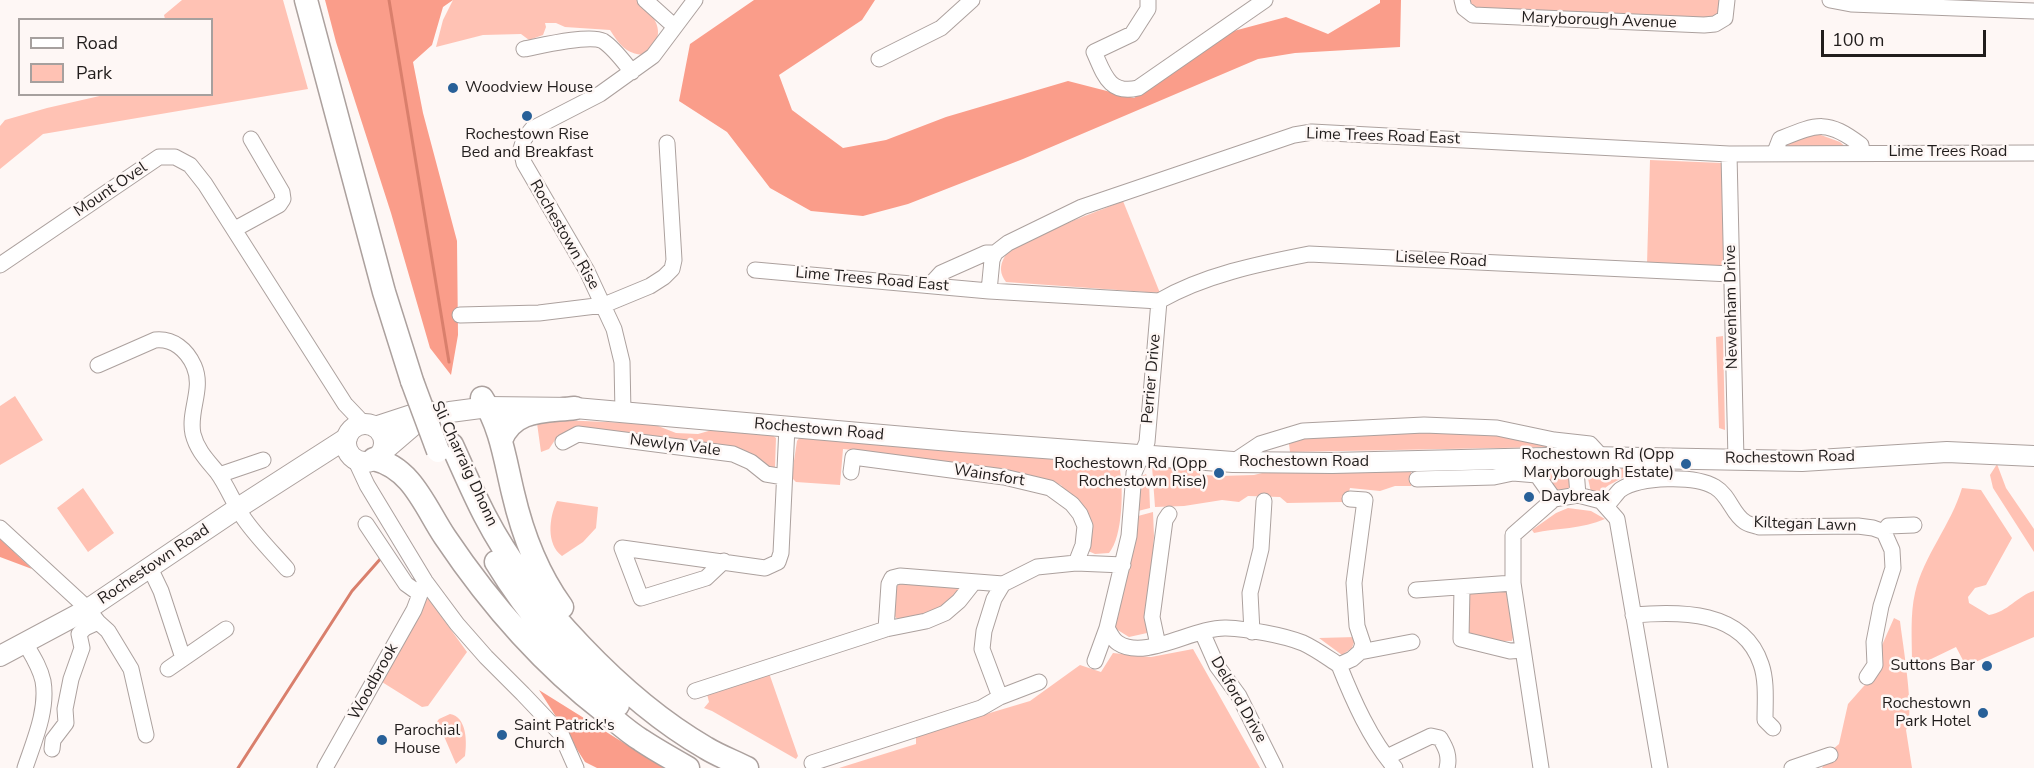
<!DOCTYPE html>
<style>
body{margin:0}
#map{position:relative;width:2034px;height:768px;overflow:hidden;background:#fef7f5;font-family:"Nunito Sans",sans-serif}
canvas{display:block}
.legend{position:absolute;left:18px;top:18px;width:195px;height:78px;box-sizing:border-box;background:#fef7f5;border:2px solid #a6a09e;margin:0;padding:8px 10px;list-style:none;font-size:18px;color:#211d1c}
.legend li{display:flex;align-items:center;gap:12px;height:30px}
.legend b{width:30px;border:2px solid #a6a09e}
.scale{position:absolute;left:1821px;top:30px;width:165px;height:27px;box-sizing:border-box;border:3px solid #211d1c;border-top:0;padding-left:8px;font-size:18px;line-height:21px;white-space:nowrap;color:#211d1c;-webkit-text-stroke:4px #fef7f5;paint-order:stroke}
</style>
<div id="map">
<canvas width="2034" height="768"></canvas>
<ul class="legend">
<li><b style="height:8px;background:#fff"></b>Road</li>
<li><b style="height:16px;background:#ffc2b4"></b>Park</li>
</ul>
<div class="scale">100 m</div>
</div>
<script>
const ctx = document.querySelector('canvas').getContext('2d');
ctx.lineJoin = 'round';
function fillPath(path, color) {
  ctx.fillStyle = color;
  ctx.fill(path, 'evenodd');
}
function stroke(path, color, width, dash) {
  ctx.strokeStyle = color;
  ctx.lineWidth = width;
  ctx.lineCap = dash ? 'butt' : 'round';
  ctx.setLineDash(dash || []);
  ctx.stroke(path);
}
function write(font, color, halo, rows, align = 'center') {
  ctx.font = font + ' "Nunito Sans",sans-serif';
  ctx.lineWidth = 5;
  ctx.setLineDash([]);
  ctx.textBaseline = 'middle';
  ctx.strokeStyle = halo;
  ctx.fillStyle = color;
  for (const [text, x, y, turn = 0] of rows) {
    ctx.save();
    ctx.translate(x, y);
    ctx.rotate((+turn || 0) * Math.PI / 180);
    ctx.textAlign = isNaN(turn) ? turn : align;
    if (halo) ctx.strokeText(text, 0, 0);
    ctx.fillText(text, 0, 0);
    ctx.restore();
  }
}
const green = new Path2D(`
 M182,0H283L308,89L43,134L0,169V126L5,120L47,108L104,95L212,94V20L165,19L164,15Z
 M453,0H639C657,19 669,36 643,55C625,53 619,44 610,30L565,27L556,23H545L546,27L543,35L529,40L521,34L483,35L436,47L443,20Z
 M1462,0H1727L1715,24L1473,15Z
 M1810,131L1840,142L1847,148H1787V142Z
 M1650,160L1722,163L1724,267L1647,264Z
 M1123,201L1160,293L1006,282C1000,274 999,266 1005,256C1014,241 1102,210 1123,201Z
 M1723,336L1725,430L1719,428L1716,337Z
 M15,396L43,440L0,465V406Z
 M536,416L560,420L653,424L676,433L698,434L712,430L771,434L776,438L775,467L771,468L717,447L568,431L557,437L549,449L541,452Z
 M1498,431L1550,447L1290,452L1289,444L1308,434Z
 M800,437L1119,465C1124,486 1123,537 1109,553L1095,554L1086,550L1072,504L1061,485C989,467 916,456 843,449L840,485L796,482L793,479L792,474L797,441Z
 M1636,464L1639,469L1609,485L1597,494L1591,492L1587,474L1588,465Z
 M1997,464L2006,488L2034,529V552L1993,488L1990,475Z
 M1533,465L1567,466L1572,491H1556Z
 M1152,466L1193,470L1205,475L1220,476L1254,475L1270,471L1411,470V486H1395L1380,491L1350,488L1347,499L1343,502L1287,503L1280,497L1248,496L1239,502L1222,500L1184,506L1155,507Z
 M1146,474L1149,481L1150,508L1138,511L1142,476Z
 M83,488L114,533L88,552L57,508Z
 M1962,488L1981,490L2012,538L1986,585L1975,588L1968,597L1969,603L1989,615C2008,612 2017,596 2034,591V637L1966,666L1956,647L1927,661L1912,662C1912,639 1910,615 1915,593C1924,555 1951,525 1962,488Z
 M557,501L598,507L596,528L583,542L562,556C546,544 549,518 557,501Z
 M1568,508L1591,511L1605,519C1582,529 1557,528 1534,533L1532,530L1556,513Z
 M1153,512L1154,536L1147,633L1129,637L1116,629L1115,620L1118,617L1138,516Z
 M903,581L960,587V593L949,605L910,620L896,618L893,613L896,587Z
 M1508,589L1514,634L1512,641H1492L1471,636L1465,627L1469,591Z
 M428,598L467,652L428,706L422,707L382,682L418,612Z
 M1894,618L1900,621C1902,640 1916,718 1906,730L1912,768H1822L1832,750L1839,744L1848,704L1871,678L1879,652Z
 M1356,637L1352,648L1342,655L1319,638Z
 M1193,649L1260,768H839L916,744V735L1030,701L1080,665L1101,672L1113,653L1151,657Z
 M769,673L798,756L796,759L712,711L704,708L709,702L707,694Z
 M450,714C467,717 467,742 465,756L456,764L440,727L432,728L439,719Z`);
const forest = new Path2D(`
 M325,0H453L443,7L432,45L413,62L423,113L457,241L458,335L451,375L430,348L391,213L336,42Z
 M754,0H875L862,20L779,75L792,110L843,148L886,140L946,117L1068,81L1134,98L1230,32L1286,17L1328,34L1380,3V0H1401L1400,47L1295,53L1258,59L1023,159L908,204L863,216L811,211L770,188L727,132L679,101L690,44Z
 M0,539L32,569L0,557Z
 M539,690L664,768H597L585,762Z`);
const stream = new Path2D(`
 M389,0L449,362
 M238,768L352,591L382,557`);
const minor = new Path2D(`
 M645,0L674,26
 M1148,0V9L1132,34L1094,52C1104,74 1109,95 1138,88L1265,0
 M1462,0L1464,8L1473,15L1704,25L1715,24L1725,18L1727,0
 M1830,0L1851,4L2034,11
 M524,49C540,46 589,34 603,41C614,48 624,62 632,72
 M879,59L941,28L972,0
 M1775,152L1780,139C1817,124 1827,119 1861,145L1862,152
 M1729,154L1736,460
 M235,229L279,205L283,199L282,192L251,139
 M0,265L159,157H175L190,165L205,184L345,404L364,424
 M755,270L989,291L1159,301
 M930,285L941,273L986,253H995
 M989,291L992,260L995,253L1008,243L1082,207L1294,135L1312,132L1729,154L2034,153
 M1159,301C1204,275 1258,264 1309,254L1731,274
 M460,315L539,313L604,305L650,286L664,277L672,269L674,260L667,143
 M98,365L155,340C173,338 187,350 194,366C204,389 188,411 193,434C197,450 207,460 217,472C228,487 234,505 245,520C257,537 273,553 287,569
 M623,413L622,362L614,329L587,271L524,163L521,149L524,139L532,129L600,94L653,56L695,0
 M563,442L578,434L733,454L751,462L766,474L784,477
 M354,457L367,485L425,581L457,624L486,657L523,694L561,734L576,768
 M1575,457L1578,495
 M1233,462L1260,444L1303,431L1424,425L1497,428L1554,440L1590,444L1602,457
 M851,472L853,457L1004,477L1050,488L1072,504L1080,514L1085,526L1083,545L1076,563L1123,565
 M219,475L263,460
 M1417,479L1494,477L1513,473L1537,475L1554,499
 M1601,501L1608,504C1612,500 1616,494 1620,490C1640,476 1695,475 1715,487C1730,496 1732,514 1745,522C1749,525 1755,525 1759,527L1858,526L1873,528L1884,532L1892,550L1893,568L1881,606L1874,642L1875,665L1867,677
 M366,524L406,584L420,594
 M0,528L88,609L98,622L85,628L79,634L82,648L71,679L65,709L66,723L53,740L52,749
 M1884,532L1888,526L1914,525
 M724,561L706,578L641,598L622,548L765,568L778,562L781,553L787,427
 M150,568L161,591L183,658
 M1462,588L1461,639L1510,651L1522,650
 M1416,590L1513,583
 M1633,615C1680,611 1743,610 1761,664C1767,681 1765,702 1765,720L1773,728
 M98,622L108,631L131,669L146,735
 M1107,628C1110,633 1113,640 1118,643C1145,661 1194,627 1226,628C1248,629 1283,635 1303,643C1316,649 1328,658 1339,665L1352,659L1360,652L1363,644L1357,626L1354,583L1365,500L1350,499
 M886,629L889,584L892,578L900,576L1003,584
 M1202,632L1217,666L1239,696L1275,768
 M1252,632L1250,593L1261,549L1264,501
 M1158,645L1152,617L1165,520L1169,514
 M1360,652L1412,642
 M1095,661L1107,628L1129,536L1134,473L1147,442L1159,301
 M1339,665C1353,700 1370,739 1395,768
 M168,669L226,629
 M695,691L886,629L926,621L945,613L959,601L974,582
 M1000,697L982,649L984,631L994,599L1003,584L1037,567L1076,563
 M1387,757L1431,736L1440,738C1446,748 1450,756 1447,768
 M812,763L981,708L1000,697L1039,682
 M25,768C34,741 48,710 43,681C40,667 32,655 25,643
 M325,768L414,610L425,581
 M1541,768L1513,583V535L1554,499L1578,495L1601,501L1617,519L1660,768
 M1792,768L1830,755`);
const major = new Path2D(`
 M346 443a19 19 0 1 1 38 0a19 19 0 1 1-38 0Z
 M375,427L427,410
 M380,454L415,424L450,412L488,407L575,408L962,442L1233,462L1332,463L1591,457L1802,461L1947,452L2034,456
 M0,656L88,609L238,508L347,438`);
const highway = new Path2D(`
 M306,0L384,292L412,381
 M482,398C501,427 505,460 513,493C522,532 538,574 562,607
 M501,440C514,408 545,412 575,408
 M452,445C463,469 473,493 485,516C529,601 623,700 706,748C719,756 733,761 747,768
 M374,459C412,468 425,507 445,537C490,604 541,663 605,712C616,721 628,732 641,740C656,750 672,759 688,768
 M496,562C529,616 570,663 618,705`);
const highwayBridge = new Path2D(`
 M412,381L438,451`);
const markers = [
 [453,88,6,"#286098"],
 [527,116,6,"#286098"],
 [1686,464,6,"#286098"],
 [1219,473,6,"#286098"],
 [1529,497,6,"#286098"],
 [1987,666,6,"#286098"],
 [1983,713,6,"#286098"],
 [502,735,6,"#286098"],
 [382,740,6,"#286098"]
];
const streetNames = [
 ["Maryborough Avenue",1599,21,2],
 ["Lime Trees Road East",1383,137,2],
 ["Lime Trees Road",1948,152],
 ["Mount Ovel",111,190,-34],
 ["Rochestown Rise",564,235,60],
 ["Liselee Road",1441,260,3],
 ["Lime Trees Road East",872,280,5],
 ["Newenham Drive",1732,307,-91],
 ["Perrier Drive",1152,379,-85],
 ["Rochestown Road",819,430,5],
 ["Newlyn Vale",675,446,7],
 ["Rochestown Road",1790,458,-1],
 ["Rochestown Road",1304,462],
 ["Sli Charraig Dhonn",464,464,65],
 ["Wainsfort",989,476,9],
 ["Kiltegan Lawn",1805,525,2],
 ["Rochestown Road",154,565,-34],
 ["Woodbrook",374,682,-61],
 ["Delford Drive",1238,700,60]
];
const poiNames = [
 ["Woodview House",465,88],
 ["Rochestown Rise",527,135,"center"],
 ["Bed and Breakfast",527,153,"center"],
 ["Rochestown Rd (Opp",1674,455,"right"],
 ["Maryborough Estate)",1674,473,"right"],
 ["Rochestown Rd (Opp",1207,464,"right"],
 ["Rochestown Rise)",1207,482,"right"],
 ["Daybreak",1541,497],
 ["Suttons Bar",1975,666,"right"],
 ["Rochestown",1971,704,"right"],
 ["Park Hotel",1971,722,"right"],
 ["Saint Patrick's",514,726],
 ["Church",514,744],
 ["Parochial",394,731],
 ["House",394,749]
];
fillPath(green, '#ffc2b4');
fillPath(forest, '#fa9d8a');
stroke(stream, '#d97f6c', 3);
stroke(minor, '#aca19e', 17);
stroke(major, '#aca19e', 22);
stroke(highway, '#aca19e', 25);
stroke(minor, '#fff', 15);
stroke(major, '#fff', 20);
stroke(highway, '#fff', 22);
stroke(highwayBridge, '#aca19e', 25, []);
stroke(highwayBridge, '#fff', 22);
for (const [x, y, r, color] of markers) {
  const dot = new Path2D();
  dot.arc(x, y, r, 0, 2 * Math.PI);
  ctx.fillStyle = color;
  ctx.fill(dot);
  stroke(dot, '#fef7f5', 2);
}
write('16px', '#211d1c', '#fef7f5', streetNames);
write('16px', '#211d1c', '#fef7f5', poiNames, 'left');
</script>
